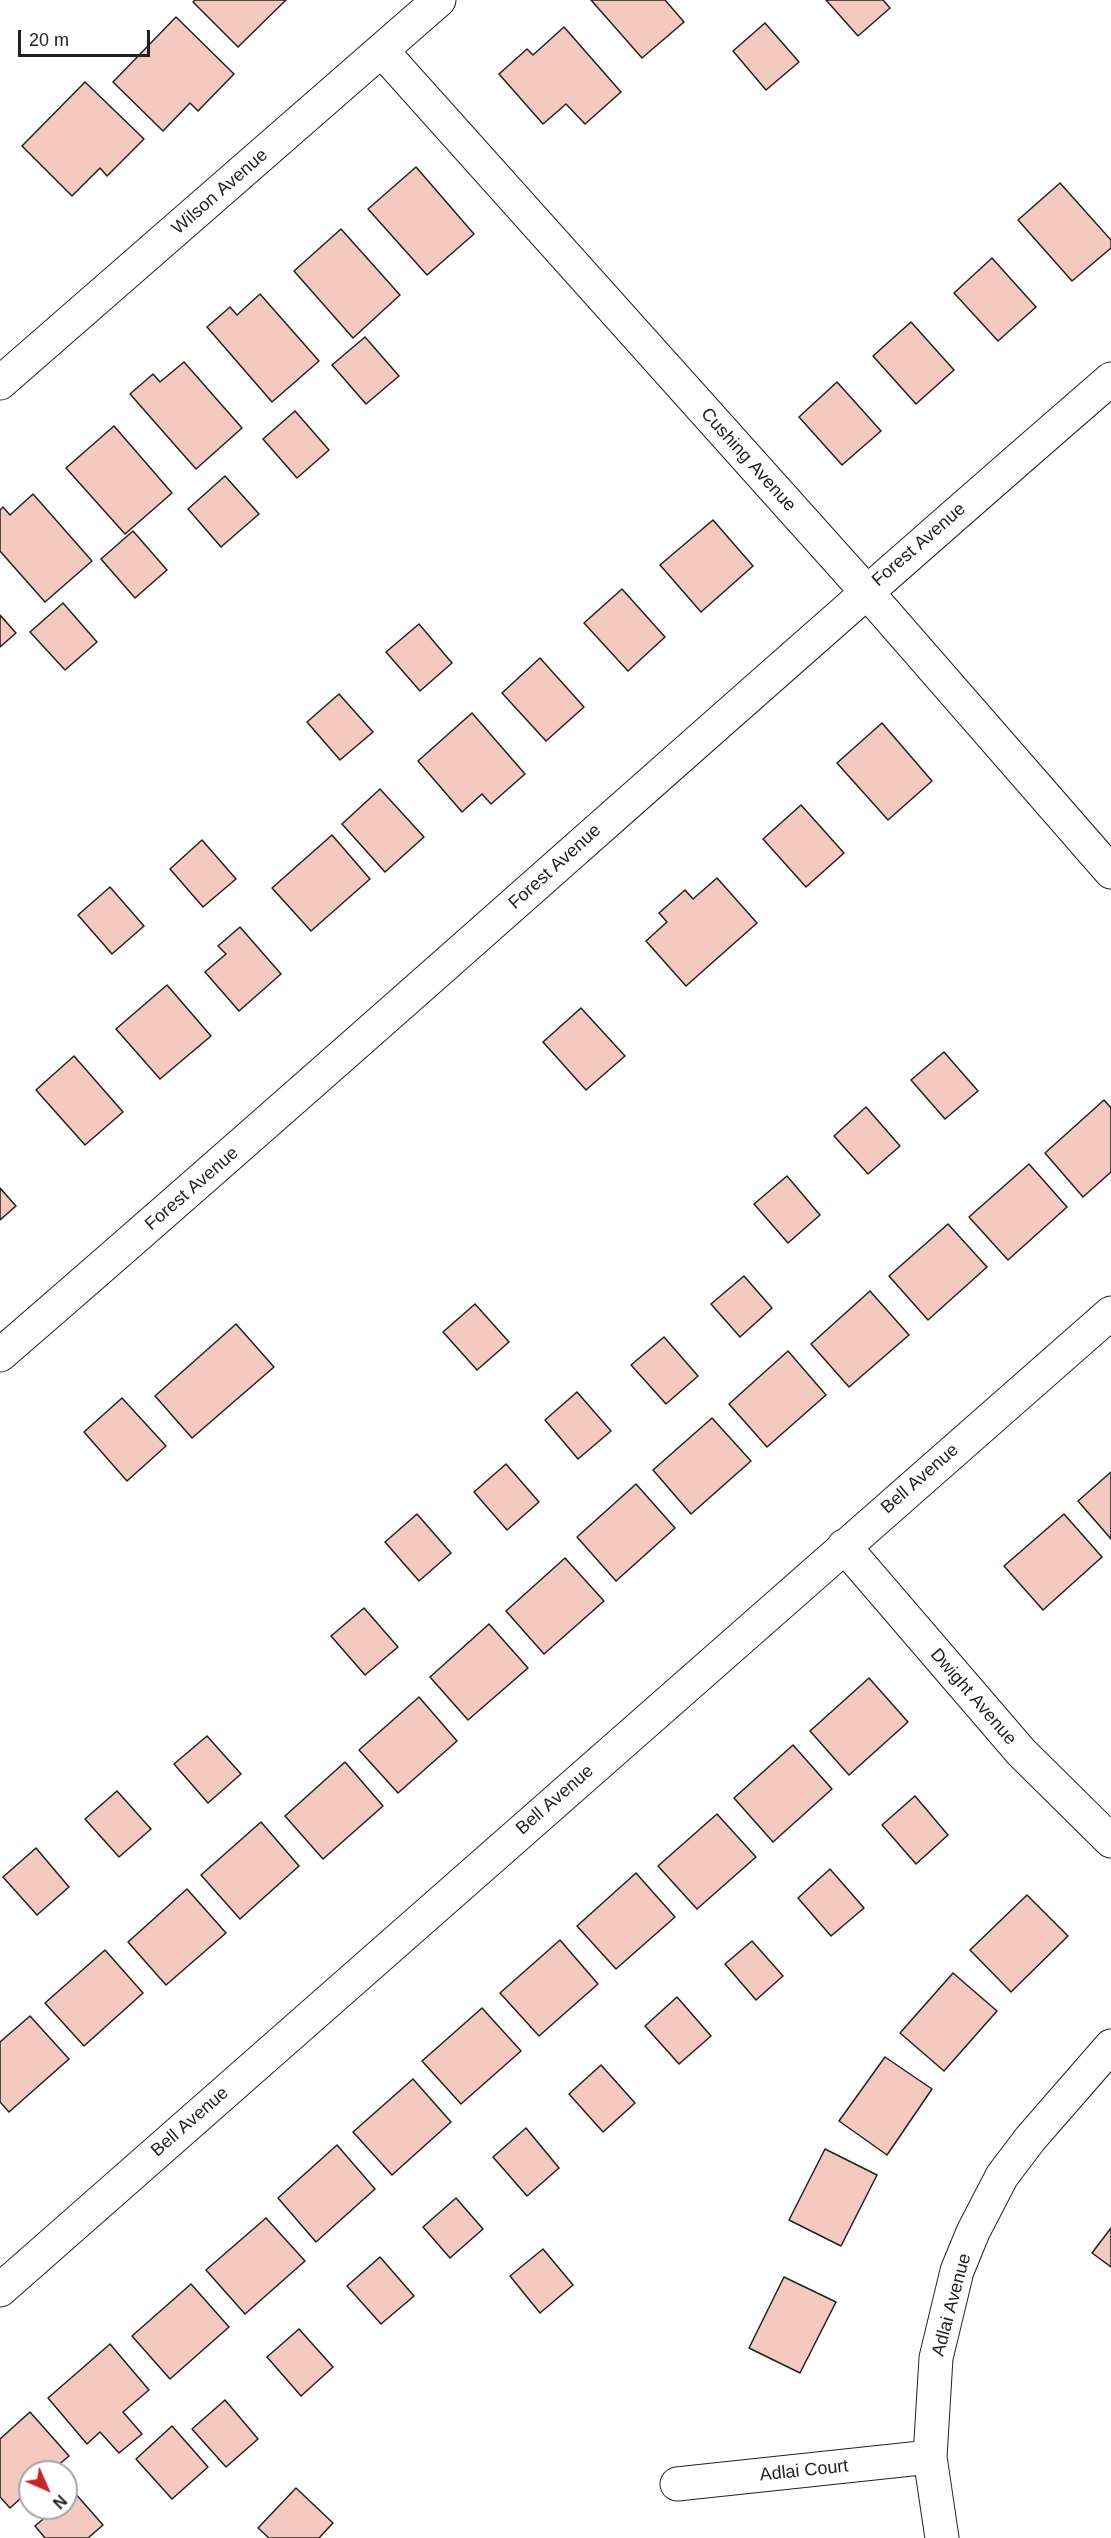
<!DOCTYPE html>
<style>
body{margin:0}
#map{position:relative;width:1111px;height:2538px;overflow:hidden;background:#fff;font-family:Helvetica,sans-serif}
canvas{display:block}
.north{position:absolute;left:18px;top:2460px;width:60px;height:60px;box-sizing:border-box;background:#fff;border:2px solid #a7a7a7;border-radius:50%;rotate:135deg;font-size:16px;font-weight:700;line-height:24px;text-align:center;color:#222}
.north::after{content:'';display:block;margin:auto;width:21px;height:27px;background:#c62828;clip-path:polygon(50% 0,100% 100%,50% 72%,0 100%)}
.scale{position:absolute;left:18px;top:30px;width:132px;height:27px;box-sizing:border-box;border:3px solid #222;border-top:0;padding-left:8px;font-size:18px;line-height:21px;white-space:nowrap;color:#222;-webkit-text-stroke:4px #fff;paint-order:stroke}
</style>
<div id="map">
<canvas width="1111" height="2538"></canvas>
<div class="north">N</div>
<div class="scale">20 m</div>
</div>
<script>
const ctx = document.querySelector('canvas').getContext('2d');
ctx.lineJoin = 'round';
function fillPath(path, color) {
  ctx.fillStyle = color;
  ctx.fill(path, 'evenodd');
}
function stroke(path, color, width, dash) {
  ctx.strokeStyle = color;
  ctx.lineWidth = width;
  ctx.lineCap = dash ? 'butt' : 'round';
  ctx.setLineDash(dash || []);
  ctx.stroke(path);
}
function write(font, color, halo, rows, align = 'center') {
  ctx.font = font + ' Helvetica,sans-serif';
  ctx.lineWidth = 4.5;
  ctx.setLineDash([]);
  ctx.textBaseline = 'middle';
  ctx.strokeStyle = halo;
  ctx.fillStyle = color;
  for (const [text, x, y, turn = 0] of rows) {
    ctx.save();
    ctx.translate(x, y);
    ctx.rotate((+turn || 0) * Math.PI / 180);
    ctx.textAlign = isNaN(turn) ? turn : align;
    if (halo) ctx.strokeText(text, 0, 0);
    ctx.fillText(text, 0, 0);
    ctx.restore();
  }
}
const building = new Path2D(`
 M195,0H286L238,47L193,2Z
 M591,0H665L684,22L642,58Z
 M826,0H883L890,8L858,36Z
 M176,17L234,74L198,111L190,103L163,131L113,82Z
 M765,23L799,62L766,90L733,51Z
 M564,27L621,92L585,124L566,104L543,124L499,74L527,49L533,55Z
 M85,82L144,139L107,176L100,168L72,196L22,146Z
 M416,167L474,234L427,275L368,209Z
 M1060,183L1111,240V248L1072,281L1018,220Z
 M341,229L400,295L353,338L294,271Z
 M992,258L1036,307L998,341L954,293Z
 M260,294L319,361L272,402L207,327L230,307L237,315Z
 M911,322L954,370L916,404L873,356Z
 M365,337L399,376L366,404L332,365Z
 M184,362L242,428L196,469L130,394L153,374L160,382Z
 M837,382L881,431L842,465L799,417Z
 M295,411L329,450L297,478L263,439Z
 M114,426L172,493L125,534L66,468Z
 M225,476L259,514L221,547L188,509Z
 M33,494L92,561L45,602L0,551V510L3,507L10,515Z
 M713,520L753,566L701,612L660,565Z
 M133,531L167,570L135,598L101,559Z
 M622,589L665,637L628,671L584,623Z
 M63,603L97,642L65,670L30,632Z
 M0,615L16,633L0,647Z
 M419,624L452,663L420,691L386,652Z
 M540,658L584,707L546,741L502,693Z
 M339,694L373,732L340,760L307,722Z
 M472,713L525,774L491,804L482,794L462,812L418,761Z
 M882,723L932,781L888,820L837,763Z
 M380,789L424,837L385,872L342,824Z
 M801,805L844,853L806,887L763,839Z
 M332,835L370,879L311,931L272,888Z
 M202,840L236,879L203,907L170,869Z
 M717,878L757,923L686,986L646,941L667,922L659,913L685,890L693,899Z
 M110,887L144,926L112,954L78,915Z
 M240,927L281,974L239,1011L205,972L226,954L218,946Z
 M167,985L211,1036L160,1079L116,1029Z
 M581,1008L625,1056L586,1090L543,1042Z
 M944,1052L978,1091L945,1119L911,1080Z
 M74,1056L123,1112L85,1145L36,1090Z
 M1104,1100L1111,1108V1172L1083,1197L1045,1153Z
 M866,1107L900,1146L868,1174L834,1136Z
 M1029,1164L1067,1207L1008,1260L969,1217Z
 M787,1176L820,1215L788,1243L754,1204Z
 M0,1188L16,1206L0,1220Z
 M948,1224L987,1267L928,1320L889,1276Z
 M744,1276L772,1308L740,1337L711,1304Z
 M870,1291L909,1335L849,1387L811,1344Z
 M475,1304L509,1342L477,1370L443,1332Z
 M236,1324L274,1367L192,1438L155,1396Z
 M664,1337L698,1376L666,1404L631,1365Z
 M788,1351L826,1395L767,1447L729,1404Z
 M577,1392L611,1431L578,1459L545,1420Z
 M122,1398L166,1446L127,1481L84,1432Z
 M712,1418L751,1461L691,1514L653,1470Z
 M506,1464L539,1502L507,1530L474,1492Z
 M1111,1472V1539L1078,1501Z
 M636,1484L675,1528L616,1581L577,1537Z
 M417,1514L451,1553L419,1581L385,1542Z
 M1064,1514L1102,1557L1043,1610L1004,1566Z
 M565,1558L604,1601L544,1654L506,1611Z
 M364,1608L398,1647L365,1675L331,1636Z
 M489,1624L528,1668L468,1720L430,1677Z
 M869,1678L908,1722L849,1775L810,1731Z
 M419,1697L457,1741L398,1793L359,1750Z
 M207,1736L241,1774L208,1803L174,1764Z
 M793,1745L832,1789L773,1842L734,1798Z
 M345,1762L383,1806L323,1859L285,1816Z
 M117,1791L151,1829L119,1857L85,1819Z
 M915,1796L948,1835L916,1864L882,1825Z
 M717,1814L756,1857L697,1909L658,1866Z
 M261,1822L299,1866L240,1919L201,1875Z
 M36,1848L69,1887L37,1915L3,1877Z
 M830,1869L864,1908L831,1936L798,1898Z
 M636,1873L675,1917L616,1969L577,1926Z
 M187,1889L226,1933L166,1985L128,1942Z
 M1027,1895L1068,1936L1011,1992L970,1950Z
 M560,1940L598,1984L539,2036L500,1993Z
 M752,1941L783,1976L756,2000L725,1964Z
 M105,1950L143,1993L84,2046L45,2003Z
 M953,1973L997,2011L944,2071L900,2033Z
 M677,1997L711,2036L679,2064L645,2026Z
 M482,2008L521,2051L461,2104L422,2061Z
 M30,2016L69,2059L9,2112L0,2102V2042Z
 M885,2057L932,2089L887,2155L839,2121Z
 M601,2065L635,2103L603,2132L569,2094Z
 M413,2079L451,2122L392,2175L353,2132Z
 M526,2128L559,2168L527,2196L493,2157Z
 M337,2145L375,2189L316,2242L278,2198Z
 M825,2149L877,2175L841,2246L789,2220Z
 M456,2198L483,2229L450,2258L423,2227Z
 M266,2218L305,2261L245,2314L206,2270Z
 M1111,2228V2267L1092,2253Z
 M543,2249L573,2285L540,2313L510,2276Z
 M380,2257L414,2296L381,2324L347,2286Z
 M784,2277L836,2302L800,2373L749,2348Z
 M191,2284L229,2327L170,2379L132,2336Z
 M299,2329L333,2367L301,2396L267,2357Z
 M110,2344L149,2390L123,2412L142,2434L119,2453L100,2432L87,2444L48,2398Z
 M225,2400L258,2439L226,2467L192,2429Z
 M30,2412L69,2456L50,2472H30V2490L10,2508L0,2497V2439Z
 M172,2426L208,2467L172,2499L136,2459Z
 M296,2488L333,2523L319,2538H269L258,2528Z
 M74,2492L103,2525L88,2538H45L35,2526L56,2508H66V2499Z`);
const minor = new Path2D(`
 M382,51L866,591L1111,872
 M0,383L439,0
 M0,1355C373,1033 738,702 1111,379
 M844,1546L1021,1752L1111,1841
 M0,2290L1111,1313
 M677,2484L930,2457
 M942,2538L930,2457L936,2358L957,2271L973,2232L1002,2176L1030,2139L1111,2046`);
const streetNames = [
 ["Wilson Avenue",220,192,-41],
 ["Cushing Avenue",748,460,48],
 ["Forest Avenue",919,545,-41],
 ["Forest Avenue",555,867,-42],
 ["Forest Avenue",192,1189,-41],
 ["Bell Avenue",920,1479,-41],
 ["Dwight Avenue",973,1697,49],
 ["Bell Avenue",555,1800,-41],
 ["Bell Avenue",190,2122,-41],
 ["Adlai Avenue",952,2305,-75],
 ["Adlai Court",804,2471,-6]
];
fillPath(building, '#f3c9c0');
stroke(building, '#222', 1.5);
stroke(minor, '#222', 35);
stroke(minor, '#fff', 33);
write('18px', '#222', '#fff', streetNames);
</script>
